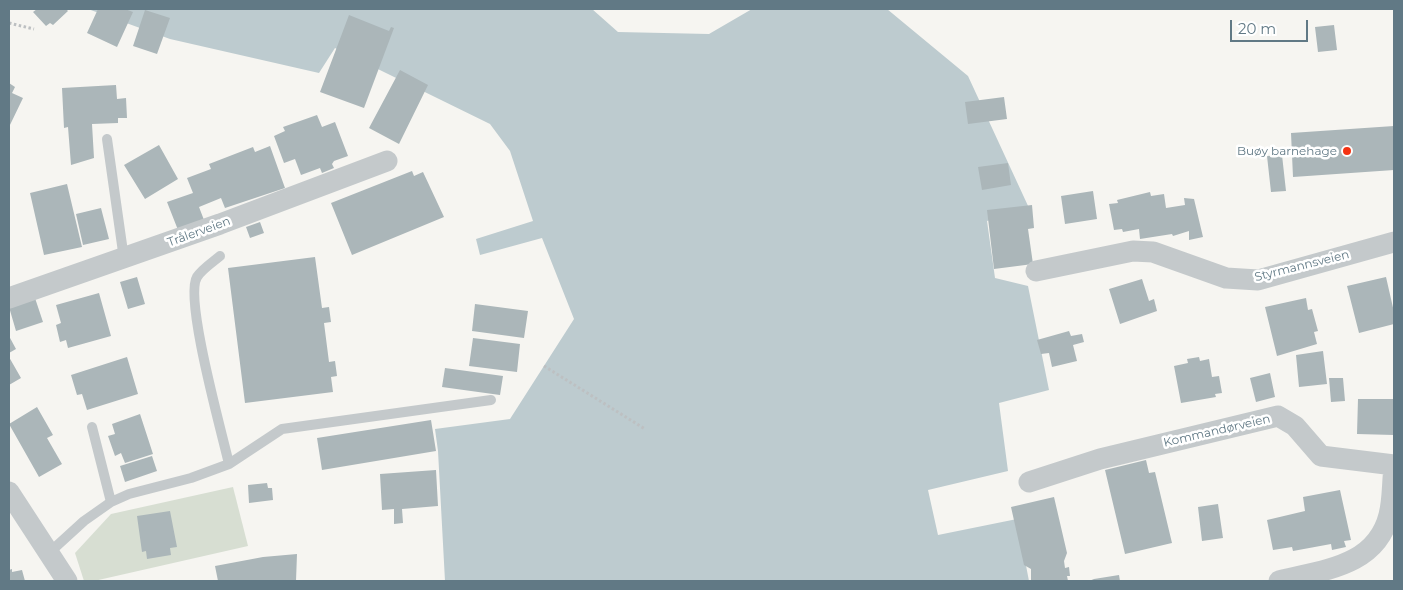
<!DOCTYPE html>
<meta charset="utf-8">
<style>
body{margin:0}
#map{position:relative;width:1403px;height:590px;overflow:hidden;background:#f6f5f1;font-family:Montserrat,sans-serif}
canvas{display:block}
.frame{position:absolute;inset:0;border:10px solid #617985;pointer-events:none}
.scale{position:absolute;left:1230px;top:20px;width:78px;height:22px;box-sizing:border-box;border:2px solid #617985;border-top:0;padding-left:6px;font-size:15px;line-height:18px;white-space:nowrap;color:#617985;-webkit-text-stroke:4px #fff;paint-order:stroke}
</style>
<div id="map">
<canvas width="1403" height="590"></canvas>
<div class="frame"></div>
<div class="scale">20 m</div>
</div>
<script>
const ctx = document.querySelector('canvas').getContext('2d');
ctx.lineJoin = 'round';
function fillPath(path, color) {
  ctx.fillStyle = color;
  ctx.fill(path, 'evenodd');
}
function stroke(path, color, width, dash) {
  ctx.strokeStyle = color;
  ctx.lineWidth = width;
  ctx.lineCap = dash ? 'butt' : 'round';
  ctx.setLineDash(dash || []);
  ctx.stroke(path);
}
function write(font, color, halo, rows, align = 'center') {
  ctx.font = font + ' Montserrat,sans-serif';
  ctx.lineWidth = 5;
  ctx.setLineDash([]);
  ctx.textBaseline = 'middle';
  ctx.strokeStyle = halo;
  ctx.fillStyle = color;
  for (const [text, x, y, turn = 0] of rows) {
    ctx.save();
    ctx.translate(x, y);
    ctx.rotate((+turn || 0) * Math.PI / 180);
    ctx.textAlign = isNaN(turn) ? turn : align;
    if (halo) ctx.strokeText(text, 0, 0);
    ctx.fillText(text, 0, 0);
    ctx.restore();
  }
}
const green = new Path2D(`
 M233,487L248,546L94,581H84L75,553L111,514Z`);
const water = new Path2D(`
 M88,9H592L618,32L709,34L752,9H887L968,76L1029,208L987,221L995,278L1028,286L1049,390L999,403L1008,471L928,490L938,535L1017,519L1029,581H445L438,451L435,429L510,419L574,319L542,238L480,255L476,239L533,221L510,151L490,124L335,48L319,73L170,39Z`);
const building = new Path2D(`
 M37,9H66L68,11L53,25L50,23L46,26L33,12Z
 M98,9H125L133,12L117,47L87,33Z
 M145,10L170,18L157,54L133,46Z
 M349,15L389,31L391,27L394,28L364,108L320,92Z
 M1334,25L1337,50L1318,52L1315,27Z
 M400,70L428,85L399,144L369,128Z
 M9,83L15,87L12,93L23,98L9,127Z
 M116,85L117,99L126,98L127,118H118V123L92,124L94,158L71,165L68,127L64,128L62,88Z
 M1004,97L1007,119L968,124L965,102Z
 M317,115L322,127L335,122L348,156L334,161L332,164L334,168L322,173L320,168L301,175L295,159L284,163L274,136L285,131L283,127Z
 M1394,126V170L1293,177L1291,133Z
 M159,145L178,179L145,199L124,165Z
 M270,146L285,188L225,208L221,198L199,207L204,220L178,230L167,202L193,193L187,178L211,169L209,164L253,147L255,152Z
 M1282,155L1286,191L1271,192L1267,156Z
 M1008,163L1011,185L982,190L978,167Z
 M412,171L414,176L423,172L444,217L352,255L331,203Z
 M67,184L82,247L44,255L30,193Z
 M1093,191L1097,219L1065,224L1061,196Z
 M1150,192L1151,196L1164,194L1166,208L1185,205L1184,198L1194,199L1203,237L1189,240V231L1173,236L1172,234L1140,239L1139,229L1123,232L1122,229L1114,230L1109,204L1118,203L1117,200Z
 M1032,205L1034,228L1028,229L1033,264L994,269L987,210Z
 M101,208L109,239L83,245L76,214Z
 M260,222L264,233L250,238L246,227Z
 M315,257L322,308L329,307L331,322L324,323L329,362L335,361L337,376L331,377L333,392L245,403L228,268Z
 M137,277L145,304L128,309L120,282Z
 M1386,277L1394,312V324L1359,333L1347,286Z
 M1142,279L1149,301L1154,299L1157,311L1120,324L1109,289Z
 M99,293L111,336L68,348L66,340L60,342L56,325L61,323L56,305Z
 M35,298L43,322L16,331L9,307Z
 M1306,298L1308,310L1312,309L1318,331L1314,332L1317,344L1277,356L1265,307Z
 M475,304L528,311L524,338L472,331Z
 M1069,331L1071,336L1082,334L1084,342L1073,345L1077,361L1052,367L1049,353L1041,354L1037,340Z
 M9,336L16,349L9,353Z
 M473,338L520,344L517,372L469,366Z
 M1323,351L1327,384L1299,387L1296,355Z
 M9,357L21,378L9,385Z
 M127,357L138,394L87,410L82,394L77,395L71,375Z
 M1199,357L1200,361L1209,359L1212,377L1219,376L1222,393L1215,394L1216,397L1181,403L1174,366L1188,363L1187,359Z
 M445,368L503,376L500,395L442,387Z
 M1270,373L1275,397L1256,402L1250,378Z
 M1329,378H1343L1345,401L1331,402Z
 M1358,399H1394V435L1357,434Z
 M37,407L53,435L47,438L62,464L39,477L9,424Z
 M140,414L153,454L125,463L121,453L115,456L108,436L115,434L112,424Z
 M431,420L436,451L322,470L317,438Z
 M152,456L157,471L125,482L120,466Z
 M1146,460L1149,473L1155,472L1172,543L1125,554L1105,470Z
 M436,470L438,506L402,509L403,523L394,524V509L382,510L380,474Z
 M267,483L268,488H272L273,500L249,503L248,485Z
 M1340,490L1351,540L1344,541L1346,547L1332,550L1331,544L1293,551L1292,547L1273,550L1267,520L1305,511L1303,497Z
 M1054,497L1067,553L1064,561L1065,568L1069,567L1070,576H1067L1068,581H1031V569L1024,565L1011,507Z
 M1218,504L1223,538L1202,541L1198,507Z
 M170,511L177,547L170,548L171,555L147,559L146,551L142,552L137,516Z
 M297,554L296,581H218L215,566L263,557Z
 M12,569V572L22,570L25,581H9V570Z
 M1119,575L1120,581H1089L1094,579Z`);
const path = new Path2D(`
 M9,23L34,29
 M544,366L645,429`);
const lane = new Path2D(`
 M107,139L124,259
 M220,256C213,262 202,269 197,277C184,298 222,433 229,464
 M92,427L111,502
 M50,552L84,521L111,502L129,494L191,478L229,464L282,429L491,400`);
const street = new Path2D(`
 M1036,271L1133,251L1153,252L1226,278L1258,280L1394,242
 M9,298L220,224L387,161
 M1029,482L1100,459L1278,416L1295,426L1321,456L1394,465
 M9,492L67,581
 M1279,581C1322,570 1376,567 1389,515C1393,500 1392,483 1394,468`);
const markers = [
 [1347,151,5,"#f43212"]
];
const poiNames = [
 ["Buøy barnehage",1337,151]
];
const streetNames = [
 ["Trålerveien",199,232,-20],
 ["Styrmannsveien",1302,266,-14],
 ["Kommandørveien",1217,431,-13]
];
fillPath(green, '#d7ded2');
fillPath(water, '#bdcbcf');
fillPath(building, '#abb6b9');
stroke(path, '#bdc0c2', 3, [2.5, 2.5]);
stroke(lane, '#c4c9cb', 10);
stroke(street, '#c4c9cb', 21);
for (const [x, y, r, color] of markers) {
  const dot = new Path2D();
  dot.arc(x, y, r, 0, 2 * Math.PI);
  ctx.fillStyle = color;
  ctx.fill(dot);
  stroke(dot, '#fff', 2);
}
write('12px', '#617985', '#fff', poiNames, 'right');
write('12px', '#617985', '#fff', streetNames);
</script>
